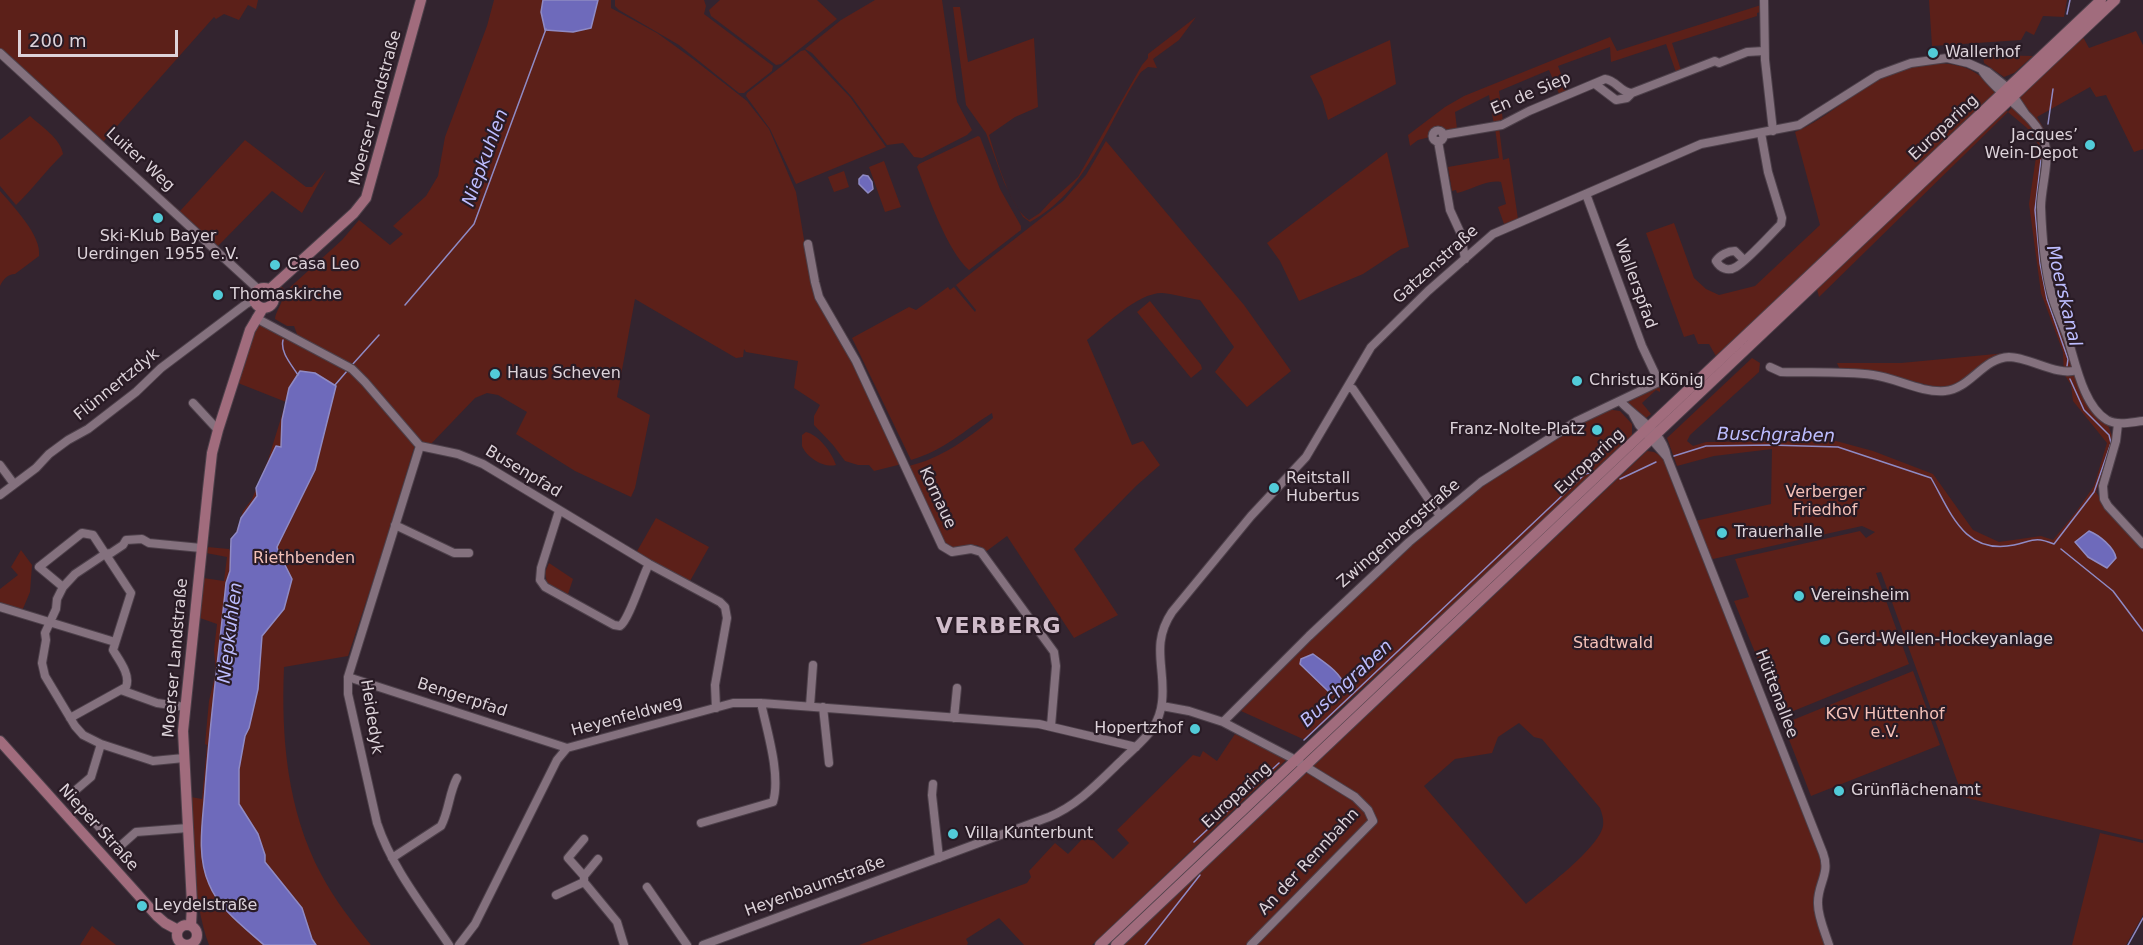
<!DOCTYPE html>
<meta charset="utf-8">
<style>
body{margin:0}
#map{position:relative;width:2143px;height:945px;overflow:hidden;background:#33242f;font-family:"DejaVu Sans",sans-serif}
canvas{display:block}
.scale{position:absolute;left:18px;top:30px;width:160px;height:27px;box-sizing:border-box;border:3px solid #ddd3da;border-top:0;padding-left:8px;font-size:18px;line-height:21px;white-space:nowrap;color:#ddd3da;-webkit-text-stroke:4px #291b25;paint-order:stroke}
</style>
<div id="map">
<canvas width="2143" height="945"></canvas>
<div class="scale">200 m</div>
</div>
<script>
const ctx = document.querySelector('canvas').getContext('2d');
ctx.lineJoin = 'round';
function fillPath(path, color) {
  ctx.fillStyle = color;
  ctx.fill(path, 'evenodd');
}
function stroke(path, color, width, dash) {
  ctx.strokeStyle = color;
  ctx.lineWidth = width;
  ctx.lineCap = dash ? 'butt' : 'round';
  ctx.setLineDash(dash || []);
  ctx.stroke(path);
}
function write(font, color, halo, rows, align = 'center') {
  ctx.font = font + ' "DejaVu Sans",sans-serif';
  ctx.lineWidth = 4.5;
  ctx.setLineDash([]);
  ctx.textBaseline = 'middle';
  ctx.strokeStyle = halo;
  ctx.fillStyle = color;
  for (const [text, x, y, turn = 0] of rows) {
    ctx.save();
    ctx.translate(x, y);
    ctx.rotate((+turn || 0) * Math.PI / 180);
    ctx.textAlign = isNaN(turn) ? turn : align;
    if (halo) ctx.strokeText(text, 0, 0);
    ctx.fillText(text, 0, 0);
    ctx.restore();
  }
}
const green = new Path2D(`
 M0,0H258L256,9L248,5L239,20L224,14L216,19L214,17L103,142L0,50Z
 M494,0H611V8L657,33L693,59L747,101L769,129L796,192L810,275L901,463L898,465L874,471L869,465H858L845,461L833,445L814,425V416L820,405L794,388L798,361L746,352L744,349L743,357L736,358L635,299L617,397L650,415L635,488L631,497L575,471L516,434L527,412L498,395L487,393L475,398L429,446L417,438L382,554L348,656L284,667C281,737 287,810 321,874C334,899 353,923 371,945H209C192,898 194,846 191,797L202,799L207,745L205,744L209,701L216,672L214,650L217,624L200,618L203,578L224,581L227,557L206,553L207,547L229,549L230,551L243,511L252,499L268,460L286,402L238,383L258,321L294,334H297L294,326H287L275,319C276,308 289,298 278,289L281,286L286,291L342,240L359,220L390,245L403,234L393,226L426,196L438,176L445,137L487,26Z
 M615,0H704L706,6L704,14L773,66L772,71L744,93H739L679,45L619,10L615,6Z
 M720,0H817L837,19L781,64L776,65L711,16L709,10Z
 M875,0H942L957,102L972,130L967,135L922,158L914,157L903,143L887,145L852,97L812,53L805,49L841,20Z
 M1929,0H2067L2064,17L2043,16L2034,35L2026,31L2021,40L1932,46Z
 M1761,5L1760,12L1757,13V16L1672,43L1682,73L1677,75L1666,44L1611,62L1610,47L1558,66L1568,92L1560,96L1549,70L1499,91L1503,121L1494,125L1489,95L1455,112L1457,129L1445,132L1440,128H1435L1430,132V137L1418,140L1410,146L1408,135L1445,107L1464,96L1610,37L1617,51Z
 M953,7H960L968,62L1034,38L1038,107L1015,117L989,135C995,155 1011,210 1029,220L1040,213L1051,201L1078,177L1142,65L1148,58V54L1196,17L1179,40L1153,59L1157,68L1148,67L1141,72C1107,123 1088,191 1030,222L1023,217L1013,200L1004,182L986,133L966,105Z
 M2136,31L2143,45V149L2134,152L2106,95L2096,97L2090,87L2037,117L2048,136L2049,149L2044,203L2047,259L2075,377L2095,414L2108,425L2113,439L2096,492L2106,507L2143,547V840L1963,797L1881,572L1876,573L1909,664L1781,716L1734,601L1749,597L1735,559L1860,531L1866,538L1875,532L1862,526L1713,559L1709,556L1695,521L1771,504L1772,449L1714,456L1677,466L1667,438L1752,358L1760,363L1759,372L1690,435L1687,441L1693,446L1706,442L1836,441L1873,451L1933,474L1973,530L1999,542L2041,536L2053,540L2076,512L2094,486L2107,443L2073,401L2071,385L2064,374L2063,352L2041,293L2029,204L2038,144L2027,128L2008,112L1819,297L1812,270L1717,358L1709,344H1698L1694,334L1684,337L1646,233L1674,223L1694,278L1706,289L1719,295L1755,286L1820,225L1795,132C1828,118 1853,92 1884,76C1910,62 1956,56 1980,76C1992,86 1999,100 2008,112L2027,89L2083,37L2089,48Z
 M1390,40L1396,84L1328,120L1322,99L1310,76Z
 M805,50L850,97L886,147L796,184L770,129L746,96L747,93L801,51Z
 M1987,55L2033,56L2014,73L2004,77L1984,63L1983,56Z
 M30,116C41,126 61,139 63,154C46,170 33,189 16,205L0,186V140Z
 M1499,127L1503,160L1509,158L1518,219L1504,224L1498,207L1506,204L1501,182C1486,179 1472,190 1457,193L1456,190L1452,191L1448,167L1499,158L1495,128Z
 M978,136L980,137L1000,189L1021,226V230L969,270C947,251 928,195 917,167L919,164Z
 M245,140L306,187H312L326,170L302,213L272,191L218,246L103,143L106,144L180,211Z
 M1106,141L1244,305L1291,371L1247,407L1215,372L1234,347L1200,300C1188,298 1174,294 1162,293C1137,293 1106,325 1087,340L1132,445L1143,441L1160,465L1136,486L1074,549L1118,615L1074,638L1007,536L984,553L982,548L977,545L949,549L943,542L909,466C942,458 967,439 993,418L992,413C963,431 945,450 911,460L852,338L909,307L916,310L948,287L950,290L954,287L975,312L976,310L956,285L1063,201L1086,175Z
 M1387,152L1409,247L1401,249L1363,274L1299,301L1280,261L1267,243Z
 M884,161L901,207L885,212L869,167Z
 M844,171L849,187L834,192L828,177Z
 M0,191C13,206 42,236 39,256L15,274C8,274 3,279 0,286Z
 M1150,301L1201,365L1202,369L1191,378L1137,312Z
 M2006,353L1951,395L1931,391L1932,386L1884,374L1840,370L1837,363H1901Z
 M1657,386L1660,388V392L1656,390L1642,403L1651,414L1646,418L1626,402Z
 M1606,409L1620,411L1632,424V437L1457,602L1305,740L1241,711C1316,636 1390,558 1474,492C1514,460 1561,434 1606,409Z
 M806,432C819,435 832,453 836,465C824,468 807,458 802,446C802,444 802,436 802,435Z
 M1647,451L1654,452L1664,458L1825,867L1815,894L1826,945H1124ZM1519,723L1534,737L1542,739L1600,808C1602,814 1604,819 1603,826C1599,848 1544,889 1526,904L1424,786L1455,759L1492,753L1498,737Z
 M656,518L709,547L690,581L636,553Z
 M21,550L32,565L30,592L22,611L0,604V589L18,575L11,567Z
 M549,563L573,579L568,594L547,583L545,572Z
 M1913,671L1940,745L1811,796L1783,724Z
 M1235,734L1287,759L1092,945H1024L999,918L966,939L968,943L967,945H859L1027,883L1031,877L1029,871L1055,843L1068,854L1087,834L1113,859L1129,843L1117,830L1193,755L1200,757L1203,751L1217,761Z
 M2100,833L2143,843V915L2126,945H2072Z
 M92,926L116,945H80Z`);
const water = new Path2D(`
 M543,0H598L591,28L573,32L545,30L541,12Z
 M863,175L868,176L872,182L873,189L868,193L859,184V179Z
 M300,371L315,373L336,386L315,470L277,547L278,551L292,579L284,609L262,636L258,689L249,728L245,736L239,769V804L258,834L265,855V862L302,908L312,939L316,945H264C244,927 219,909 209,884C196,855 203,820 205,789C210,720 219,652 226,583L230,571L231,539L237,532L241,518L257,496L256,488L276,446L281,447L282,420L289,388Z
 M2089,531C2099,535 2114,547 2116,558L2107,568L2088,557L2075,542Z
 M1313,654C1325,663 1339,671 1345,686L1338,691L1329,692L1300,664L1301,659Z`);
const stream = new Path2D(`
 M2067,14L2070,0
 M2048,124L2053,89
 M2041,160L2035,210L2040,263L2047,299L2068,359L2067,366
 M405,305L474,224L546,29
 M283,340C280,352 291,364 298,375
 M352,365L379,335
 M335,385L347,371
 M1674,456L1706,446L1770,445L1838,447L1931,478C1951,513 1964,555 2014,545C2033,541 2034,536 2054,544L2094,492L2111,443L2109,435L2084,410L2070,379
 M1620,479L1656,462
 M2061,549L2113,591L2143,631
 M1304,740L1585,474L1590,473
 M1194,842L1279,763
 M1145,945L1200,875
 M2128,945L2143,918`);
const minor = new Path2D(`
 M1764,0L1765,60L1773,131
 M0,53L259,290
 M1983,72C2000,97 2037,115 2045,144C2050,160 2041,189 2041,207C2042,234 2044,262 2050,288C2053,304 2061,320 2067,336C2075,360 2083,406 2107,420C2118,426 2132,422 2143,421
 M1595,84L1616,100L1627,98L1632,93
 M1432.5 136a5.5 5.5 0 1 1 11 0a5.5 5.5 0 1 1-11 0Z
 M1443,135L1502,125L1529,111L1605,79C1616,80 1621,93 1632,93L1715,61L1719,63L1747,52L1764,51
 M1438,141L1450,210L1461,234L1465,259
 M808,244L815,282L819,297L856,361L942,546L952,552L971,549L981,552L1054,652L1056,666L1051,726
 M1744,260L1735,251C1728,251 1720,255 1716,261C1720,268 1728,272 1736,267C1748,260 1770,235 1781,224L1782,218L1768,172L1761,133
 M256,318L352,369L365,382L420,446L458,454L483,464L649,564L720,602L725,607L727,618L715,685L716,708
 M1770,367L1781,372C1812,373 1842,371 1873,375C1896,378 1921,393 1945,391C1970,389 1983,358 2009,357C2029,357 2059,377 2076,370
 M1348,387L1353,389L1440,516
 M1621,402C1638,420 1662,430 1667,457L1823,853C1831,874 1817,884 1818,904C1818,917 1825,932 1829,945
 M193,403L218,430
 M1633,414L1639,425L1667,457
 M2118,424L2116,441L2103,486L2104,499L2108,506L2143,544
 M420,446L348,677V694L377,823C392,868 423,906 449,945
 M0,465L14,484
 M0,495L36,468L49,454L68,440L88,429L136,392L161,368L246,304L254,300
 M559,511L541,568L540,580L545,587L614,625L620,626C629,620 642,577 649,564
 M395,525L454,553H469
 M63,587L39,567L82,533L93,535L131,593L113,650C119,660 131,675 126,687L70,718
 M0,607L115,642
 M348,677L567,748
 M121,690L157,703L185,707
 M810,706L813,665
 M1162,706L1189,711L1223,722L1290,757L1355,797L1368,810L1373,821L1251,945
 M823,707L829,763
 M954,718L957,688
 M1223,722L1309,636L1409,542L1481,482L1577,421L1659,382L1642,346L1586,194
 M101,744L91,777L70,795L118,848L136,832L188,828
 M184,758L153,761L101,744L83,735L75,726L45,676L42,663L46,640L45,633L56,609L57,599L63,587L75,574L105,554L111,553L123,545L126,540L142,539L149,543L201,548
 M933,784L932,795L939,858
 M701,823L773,802C781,775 767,731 761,703
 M392,858L441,826C449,811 449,793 457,778
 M584,876L598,859
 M584,882V876L568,858L584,839
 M647,887L687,945
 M556,895L584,882L617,922L624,945
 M459,945L475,924L557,760L567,748L733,703H761L1039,724L1136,747
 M703,945L1049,817C1078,805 1099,782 1121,761C1132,750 1145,740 1153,728C1158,720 1161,711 1162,702C1166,668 1150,645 1172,612L1251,516L1306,457L1371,347L1428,291L1493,234L1701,144L1799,125L1878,75L1911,63L1947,58L1968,63L1988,72L2008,88L2026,115`);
const major = new Path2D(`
 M254 298a10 10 0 1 1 20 0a10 10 0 1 1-20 0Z
 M269,290L354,213L366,198L421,0
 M0,741L157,916L165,923L178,930
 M177 935a10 10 0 1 1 20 0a10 10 0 1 1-20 0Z
 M191,925L192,904L183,731L208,489L212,453L218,430L250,330L263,308
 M1100,945L2101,0
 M1116,945L2115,0`);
const markers = [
 [1933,53,6,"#52cbd8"],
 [2090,145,6,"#52cbd8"],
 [158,218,6,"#52cbd8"],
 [275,265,6,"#52cbd8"],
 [218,295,6,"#52cbd8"],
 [495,374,6,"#52cbd8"],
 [1577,381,6,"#52cbd8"],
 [1597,430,6,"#52cbd8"],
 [1274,488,6,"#52cbd8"],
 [1722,533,6,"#52cbd8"],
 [1799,596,6,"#52cbd8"],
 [1825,640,6,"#52cbd8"],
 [1195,729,6,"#52cbd8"],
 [1839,791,6,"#52cbd8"],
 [953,834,6,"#52cbd8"],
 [142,906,6,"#52cbd8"]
];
const poiNames = [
 ["Wallerhof",1945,53],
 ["Jacques’",2078,136,"right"],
 ["Wein-Depot",2078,154,"right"],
 ["Ski-Klub Bayer",158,237,"center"],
 ["Uerdingen 1955 e.V.",158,255,"center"],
 ["Casa Leo",287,265],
 ["Thomaskirche",230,295],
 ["Haus Scheven",507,374],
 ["Christus König",1589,381],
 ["Franz-Nolte-Platz",1585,430,"right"],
 ["Reitstall",1286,479],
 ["Hubertus",1286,497],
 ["Trauerhalle",1734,533],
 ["Vereinsheim",1811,596],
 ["Gerd-Wellen-Hockeyanlage",1837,640],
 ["Hopertzhof",1183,729,"right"],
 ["Grünflächenamt",1851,791],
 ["Villa Kunterbunt",965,834],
 ["Leydelstraße",154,906]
];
const streetNames = [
 ["En de Siep",1531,94,-23],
 ["Moerser Landstraße",376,108,-75],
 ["Europaring",1944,128,-43],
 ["Luiter Weg",140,160,42],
 ["Gatzenstraße",1436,265,-42],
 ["Wallerspfad",1635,284,70],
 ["Flünnertzdyk",117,385,-39],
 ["Europaring",1590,462,-43],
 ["Busenpfad",523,472,31],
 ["Kornaue",937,498,65],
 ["Zwingenbergstraße",1399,534,-41],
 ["Moerser Landstraße",176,658,-85],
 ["Hüttenallee",1776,694,69],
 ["Bengerpfad",462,698,18],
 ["Heidedyk",371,717,81],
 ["Heyenfeldweg",627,717,-15],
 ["Europaring",1237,796,-43],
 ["Nieper Straße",98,828,48],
 ["An der Rennbahn",1309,862,-47],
 ["Heyenbaumstraße",815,887,-20]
];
const parkNames = [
 ["Verberger",1825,493],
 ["Friedhof",1825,511],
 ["Riethbenden",304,559],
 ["Stadtwald",1613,644],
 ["KGV Hüttenhof",1885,715],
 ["e.V.",1885,733]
];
const waterNames = [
 ["Niepkuhlen",486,158,-70],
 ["Moerskanal",2063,296,77],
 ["Buschgraben",1776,436,1],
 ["Niepkuhlen",231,633,-83],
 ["Buschgraben",1347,684,-43]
];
const districtNames = [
 ["VERBERG",999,627]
];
fillPath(green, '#5c2019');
fillPath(water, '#6e6abb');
stroke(water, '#8f8ac4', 1.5);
stroke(stream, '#8f8ac4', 1.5);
stroke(minor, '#4d404a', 10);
stroke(major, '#4d404a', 12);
stroke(minor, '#84717e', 8);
stroke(major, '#a16c7d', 10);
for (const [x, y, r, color] of markers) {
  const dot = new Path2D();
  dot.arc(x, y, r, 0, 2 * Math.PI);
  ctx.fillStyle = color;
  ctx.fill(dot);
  stroke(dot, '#291b25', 2);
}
write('16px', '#ddd3da', '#291b25', poiNames, 'left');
write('16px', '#ddd3da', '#291b25', streetNames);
write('16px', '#f4c1b8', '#291b25', parkNames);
write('italic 18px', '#bdbdff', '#291b25', waterNames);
ctx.letterSpacing = '1.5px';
write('bold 22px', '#d0bcca', '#291b25', districtNames);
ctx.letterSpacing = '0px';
</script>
